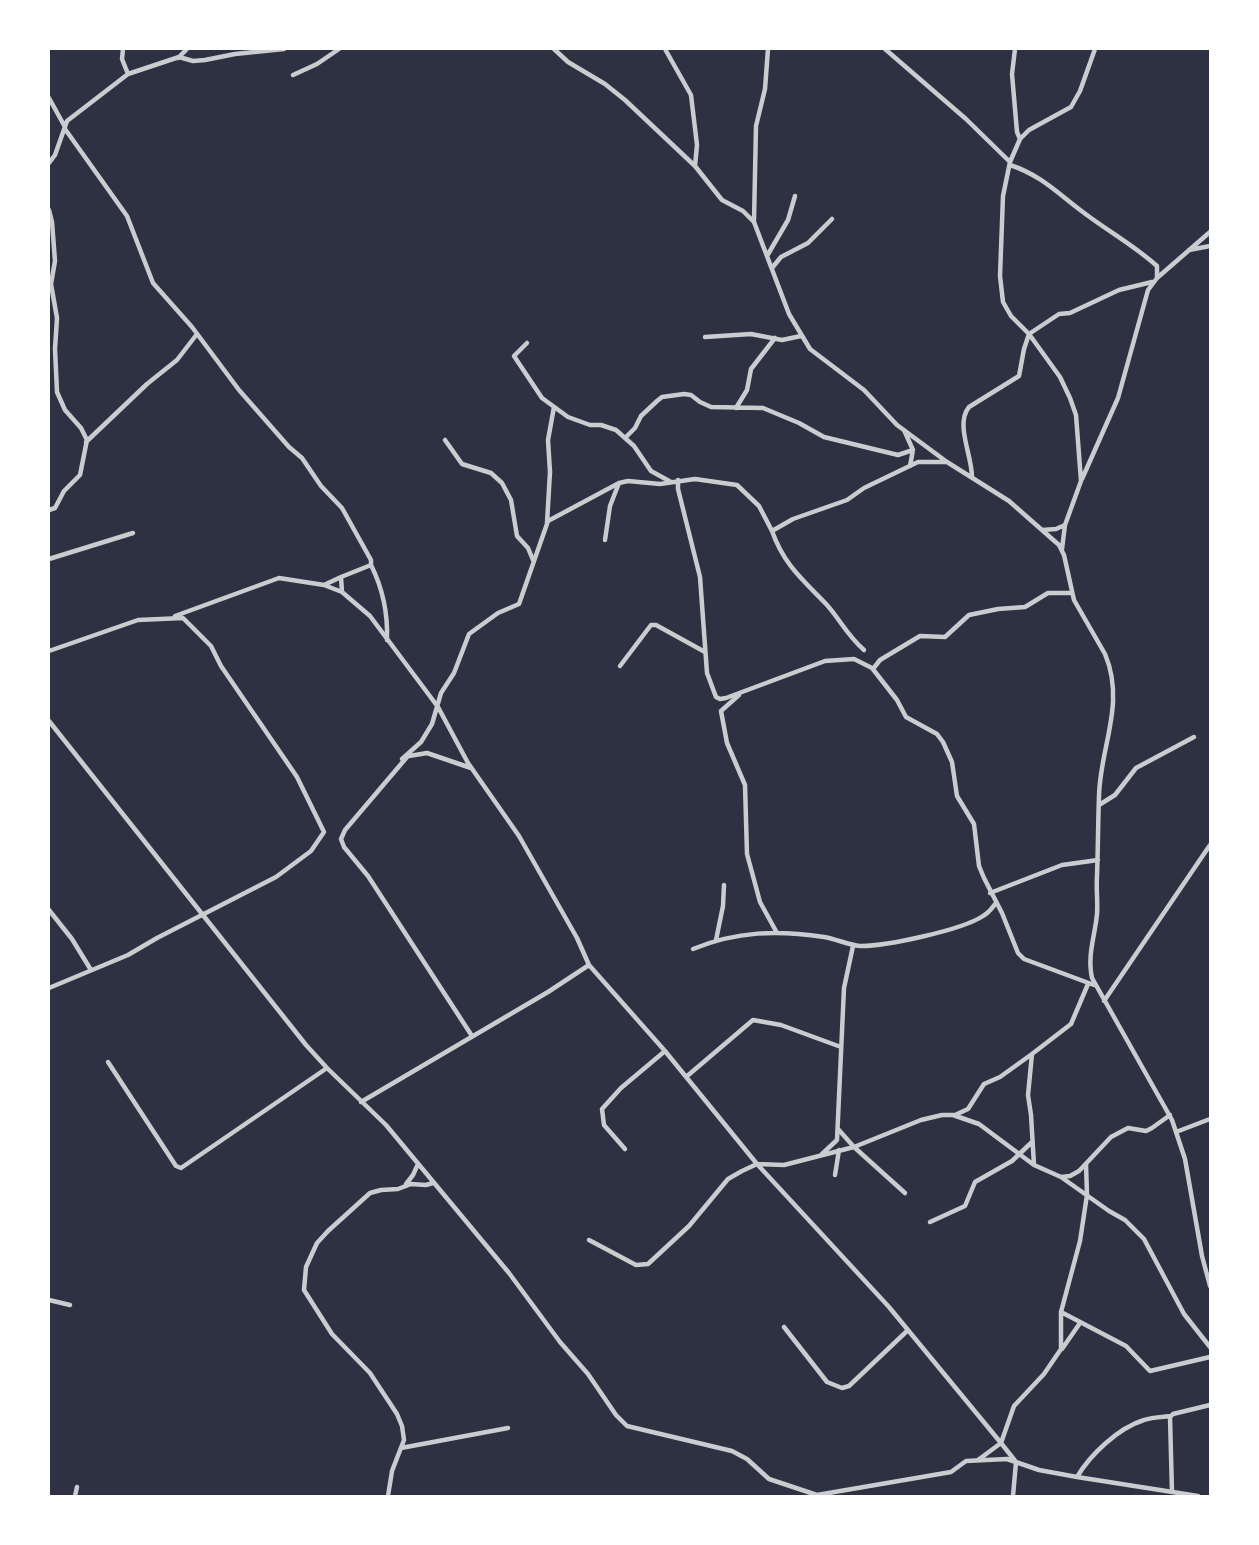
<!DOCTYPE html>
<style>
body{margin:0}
#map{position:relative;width:1259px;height:1545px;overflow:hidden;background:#2d3142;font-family:"Noto Sans",sans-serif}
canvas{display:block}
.frame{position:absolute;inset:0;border:50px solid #fff;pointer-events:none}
</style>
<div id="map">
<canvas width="1259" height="1545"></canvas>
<div class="frame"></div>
</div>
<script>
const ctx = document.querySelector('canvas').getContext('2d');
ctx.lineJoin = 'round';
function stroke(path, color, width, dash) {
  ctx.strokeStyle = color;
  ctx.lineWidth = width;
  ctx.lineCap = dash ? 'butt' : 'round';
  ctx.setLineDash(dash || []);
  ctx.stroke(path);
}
const minor = new Path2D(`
 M123,49L122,59L128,74
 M554,49L568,62L605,84L625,100L695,166
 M665,49L691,95L697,145L695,166L722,200L743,211L754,222L789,314L810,349L864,390L897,425L947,462L1009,501L1059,545L1064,555L1074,600L1105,654C1126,704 1100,747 1099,796C1098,823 1098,849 1097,876C1096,889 1098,901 1097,914C1095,936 1087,955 1092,978L1172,1120L1185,1159L1202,1256L1210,1286
 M885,49L966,119L1010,162
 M1015,49L1012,74L1017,132L1020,139
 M178,58L187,49
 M293,75L317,64L339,49
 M49,98L65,127
 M65,129L127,216L153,283L192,327L239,390L289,447L302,458L321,486L342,508L371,560V565L341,577L342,592L370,616L438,707L468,763L519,836L577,938L589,965
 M49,163L55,155L67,121L128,74L179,57L193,61L205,60L235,54L284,49
 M1010,165C1044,176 1062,198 1091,218C1113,234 1136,247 1157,266V278
 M49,210L52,222L55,261L51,284L57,318L55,349L57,392L65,410L81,428L87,440L80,475L64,491L55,508L49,510
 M754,221L756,126L765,89L768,49
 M1189,250L1210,246
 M767,256L788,220L795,196
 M772,268L781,257L808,243L832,219
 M705,337L751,334L782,340L801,336
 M527,343L514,356L542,398L568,417L590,425H601L616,430L634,446L651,471L671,482
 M736,408L747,390L751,369L775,338
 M904,430L913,450L910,466
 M625,438L635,428L641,416L657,401L662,397L684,394L691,395L700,402L711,407L763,408L799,423L824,437L898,455L913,450
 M445,440L462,464L491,473L502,483L511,500L517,536L528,548L533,560
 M86,442L147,384L177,360L197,334
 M972,477C972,455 955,424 969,407L1019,376L1024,349L1029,334L1059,314L1070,313L1119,290L1152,282
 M1082,479L1118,398L1148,290L1157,278L1210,232
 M678,480V489L700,577L707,673L716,697L720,699L726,698L825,661L854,659L872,668L897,700L906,717L937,734L943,742L952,762L957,796L974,824L979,866L984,878L1002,913L1018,953L1024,959L1094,985
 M547,523L550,472L548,440L554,407
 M1042,530L1056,529L1065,525
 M605,540L610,506L619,483
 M1062,549L1065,525L1081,481L1076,415L1070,398L1060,377L1029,334L1011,316L1003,302L1000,276L1003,196L1010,162L1020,139L1029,130L1071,107L1080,91L1095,49
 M49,559L133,533
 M371,565C383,589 388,613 387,640
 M324,585L341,577
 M175,616L279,578L324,585L342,592
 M864,650C847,635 841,621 827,605C803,580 784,565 772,531L793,519L847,500L864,488L918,462H947
 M49,651L138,620L183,618L211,646L221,666L297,777L324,832L311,851L276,877L157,938L128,955L49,988
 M620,666L651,625H656L705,652
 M873,669L880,660L920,636L945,637L969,615L998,609L1025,607L1048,593H1072
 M739,695L721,711L727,743L745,785L747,854L760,902L777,933
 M49,721L306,1045L327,1068L386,1125L509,1273L560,1342L588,1374L616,1415L627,1426L732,1451L747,1459L769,1479L817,1495L951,1472L966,1461L1007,1459L1039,1470L1077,1477L1198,1496
 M409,756L427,753L471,768
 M407,757L345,830L341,839L344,847L368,876L472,1036
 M402,759L421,742L432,724L441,693L454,673L469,634L498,613L519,604L548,521L619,483L628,481L660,484L695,479L737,485L759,506L772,531
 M1099,805L1115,795L1136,768L1194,737
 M990,893L1062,865L1098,860
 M49,910L72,939L91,970
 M716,940L723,906L724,885
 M693,949C737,931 777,930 824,937C836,939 852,946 861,946C887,946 962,930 983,916C989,913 992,908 996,903
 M1104,1001L1210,845
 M108,1062L176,1166L181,1168L327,1068
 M686,1077L753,1020L781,1025L841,1047
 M361,1102L548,992L589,965L665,1051L757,1164L889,1307L1001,1443L1016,1462L1013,1496
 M955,1115L968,1109L984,1084L1000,1077L1032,1054
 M838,1129L854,1147L905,1193
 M1176,1132L1210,1119
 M625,1149L604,1125L602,1109L621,1088L665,1051
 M822,1154L837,1140L844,988L853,946
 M1034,1165L1031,1115L1028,1095L1032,1054L1071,1024L1088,984
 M835,1175L839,1150
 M1061,1177L1109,1211L1125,1220L1144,1239L1184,1314L1210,1347
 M406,1184L413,1175L418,1164
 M930,1222L965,1206L975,1182L1012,1161L1032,1142
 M589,1240L636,1265L648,1264L689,1226L728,1179L742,1171L757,1164L784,1165L854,1147L921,1120L942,1115H953L979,1124L1034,1165L1061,1177L1070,1176L1079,1171L1111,1137L1128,1128L1146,1131L1152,1128L1170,1115
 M49,1300L70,1305
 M1061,1312L1126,1346L1150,1371L1210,1357
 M784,1327L827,1382L842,1388L849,1386L907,1331
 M1062,1349L1080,1323
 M401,1448L508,1428
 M978,1460L1001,1443L1014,1406L1044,1374L1061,1349V1312L1080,1241L1087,1195L1086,1164
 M1077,1477C1090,1455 1118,1428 1144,1420C1152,1417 1162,1417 1171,1416
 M1172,1492L1170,1417L1173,1414L1210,1405
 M75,1496L77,1487
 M388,1496L392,1471L404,1440L402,1426L397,1414L370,1373L332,1334L304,1290L306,1267L317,1243L328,1231L370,1193L381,1190L398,1189L411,1184L426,1185L433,1183`);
stroke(minor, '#caccd0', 4.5);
</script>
